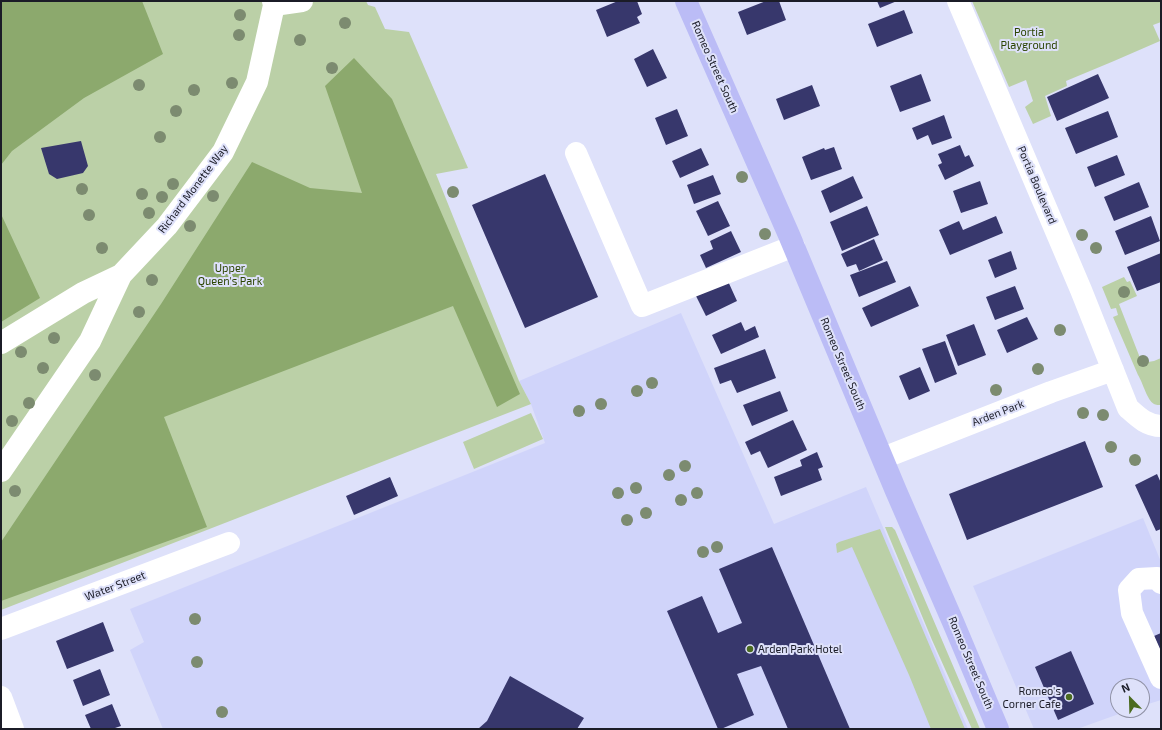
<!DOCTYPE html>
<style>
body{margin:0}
#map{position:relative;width:1162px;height:730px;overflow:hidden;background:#dee1fa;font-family:"Exo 2",sans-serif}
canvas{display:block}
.frame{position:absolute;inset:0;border:2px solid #1b1c27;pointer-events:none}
.north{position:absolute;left:1110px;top:678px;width:40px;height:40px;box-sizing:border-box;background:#dee1fa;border:1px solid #9092a6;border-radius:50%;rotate:337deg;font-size:11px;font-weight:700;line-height:16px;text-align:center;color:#1b1c27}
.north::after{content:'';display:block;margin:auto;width:14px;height:18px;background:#4b6b20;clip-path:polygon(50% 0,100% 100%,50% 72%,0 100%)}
</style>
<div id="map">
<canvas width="1162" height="730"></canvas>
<div class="frame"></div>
<div class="north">N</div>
</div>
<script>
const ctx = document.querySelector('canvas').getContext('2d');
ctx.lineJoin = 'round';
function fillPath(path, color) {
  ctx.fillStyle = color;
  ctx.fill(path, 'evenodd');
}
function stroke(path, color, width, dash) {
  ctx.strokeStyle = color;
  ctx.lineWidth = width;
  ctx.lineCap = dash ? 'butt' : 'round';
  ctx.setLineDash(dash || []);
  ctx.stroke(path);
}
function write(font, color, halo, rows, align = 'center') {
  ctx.font = font + ' "Exo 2",sans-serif';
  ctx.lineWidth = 4;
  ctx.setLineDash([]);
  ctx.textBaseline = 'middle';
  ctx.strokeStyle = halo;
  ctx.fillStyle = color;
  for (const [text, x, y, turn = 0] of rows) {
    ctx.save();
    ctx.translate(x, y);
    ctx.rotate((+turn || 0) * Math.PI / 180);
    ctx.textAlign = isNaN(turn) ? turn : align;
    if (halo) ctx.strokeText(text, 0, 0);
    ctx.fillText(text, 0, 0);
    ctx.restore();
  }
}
const built = new Path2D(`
 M681,313L774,524L866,487L968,729H163L130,650L144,642L130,609L545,443L531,404L519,381Z
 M1143,518L1161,562V700L1142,706V686H1118V710H1130L1077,729H1034L973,586Z`);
const green = new Path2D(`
 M1,1H366L368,5L375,7L385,29L409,32L468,168L436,174L519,381L531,404L1,610Z
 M972,1H1161V22L1153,25L1160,41L1114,61L1066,81L1067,86L1045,96L1051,116L1033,124L1025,107L1033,101L1026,80L1009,87Z
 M1124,277L1127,282L1130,281L1137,296L1119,304L1142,363L1154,361L1161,358V405C1160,405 1155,405 1154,404C1147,400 1143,383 1138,375L1113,317L1118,315L1116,308L1111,309L1102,287Z
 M531,413L543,439L474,469L463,442Z
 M885,527H892L895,530L980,729H972L932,640Z
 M880,529L965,729H931L909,675L852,547L837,553L836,544L839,542Z`);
const forest = new Path2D(`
 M1,1H142L163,54L84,98L12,151L1,165Z
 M354,58L392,99L520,394L497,407L453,306L164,417L207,527L1,601V542L161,304L252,162L310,188L362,193L325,86Z
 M1,214L40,298L1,322Z`);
const building = new Path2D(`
 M618,1H637L642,14L637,17L640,23L607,37L596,10Z
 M766,1H779L786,20L747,35L738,12Z
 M877,1H897L880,8Z
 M904,10L913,33L877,47L868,24Z
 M653,49L667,78L647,87L634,59Z
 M921,74L931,101L900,112L890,86Z
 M1098,74L1109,98L1057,121L1047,97Z
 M812,85L820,106L784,120L776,99Z
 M677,109L688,136L666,145L655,118Z
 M1108,111L1118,137L1076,154L1065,128Z
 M944,115L952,138L932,145L928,135L917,140L912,128Z
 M81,141L88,166L83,173L57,179L49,174L41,148Z
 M960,145L965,157L969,155L974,166L945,180L938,165L942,163L938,154Z
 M834,147L842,169L811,180L802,157L824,148L825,150Z
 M701,148L709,165L680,178L672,161Z
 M1117,155L1125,175L1095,187L1087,167Z
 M545,174L598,297L525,328L472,205Z
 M713,175L721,194L694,204L687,185Z
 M853,176L863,198L830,213L821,191Z
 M980,181L988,204L961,213L953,191Z
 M1139,182L1149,207L1114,221L1104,197Z
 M718,201L730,226L708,236L696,211Z
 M867,206L879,235L842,251L830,222Z
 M996,216L1003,233L950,255L939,230L959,221L963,230Z
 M1151,216L1160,241L1125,255L1115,231Z
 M731,231L741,252L706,268L700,255L713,249L710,241Z
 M874,239L883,260L859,271L856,264L847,267L841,254Z
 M1011,251L1017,269L995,278L988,260Z
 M1161,253V282L1137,291L1127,267Z
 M887,261L896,282L859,297L850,275Z
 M727,279L737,301L706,316L695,294Z
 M910,286L919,306L871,327L862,308Z
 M1015,286L1024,309L995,320L986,297Z
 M1027,317L1038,339L1007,353L997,330Z
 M741,322L745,331L755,326L759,337L721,354L712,335Z
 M974,324L986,355L958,366L946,335Z
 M945,341L957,374L935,383L922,349Z
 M765,349L776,378L737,393L731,380L720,384L714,368Z
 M920,367L930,391L909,400L899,376Z
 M780,391L788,411L752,426L743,405Z
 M793,420L807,450L768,468L760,451L751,455L745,442Z
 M1085,441L1103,487L967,540L949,494Z
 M817,452L823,467L818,469L822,480L781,496L774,477L802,466L800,460Z
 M1157,474L1161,483V529L1156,531L1135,485Z
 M390,477L398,496L354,515L346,496Z
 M772,547L850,729H788L761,666L737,674L754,715L721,729H718L667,611L702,596L718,633L742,623L719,569Z
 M103,622L114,651L67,669L56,641Z
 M1161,633V653L1154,636Z
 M1071,651L1094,704L1058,720L1035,667Z
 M100,669L110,695L83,706L73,680Z
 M510,676L584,718L577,729H478L487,721Z
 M112,704L121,726L112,729H91L85,715Z`);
const minor = new Path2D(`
 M958,1L1081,290L1128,408C1138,417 1147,426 1161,426
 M274,5L302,1
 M576,153L642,306L794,246
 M1,343L83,293L121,275
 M883,458L1051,392L1113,370
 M1,471L90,341L121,275L167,226L223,152L257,82L274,5L273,1
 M1161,583L1157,578L1139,579L1129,590L1132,613L1161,678
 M1,629L229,543
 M1,697L13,729`);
const major = new Path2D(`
 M686,1L789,235L896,491L953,622L998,729`);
const trees = [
 [240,15],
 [345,23],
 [239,35],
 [300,40],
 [332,68],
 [232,83],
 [139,85],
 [194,90],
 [176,111],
 [160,137],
 [742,177],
 [173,184],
 [82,189],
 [453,192],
 [142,194],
 [213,196],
 [162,197],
 [149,213],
 [89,215],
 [190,226],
 [765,234],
 [1082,235],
 [102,248],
 [1096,248],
 [152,280],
 [1124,292],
 [139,312],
 [1060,330],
 [54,338],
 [21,352],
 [1143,361],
 [43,368],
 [1038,369],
 [95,375],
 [652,383],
 [996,390],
 [637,391],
 [29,403],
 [601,404],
 [579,411],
 [1083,413],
 [1103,415],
 [12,421],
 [1111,447],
 [1135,460],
 [685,466],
 [669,475],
 [636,488],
 [15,491],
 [618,493],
 [697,493],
 [681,500],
 [646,513],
 [627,520],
 [717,547],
 [703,552],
 [195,619],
 [197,662],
 [222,712]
];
const markers = [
 [750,649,4,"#4b6b20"],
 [1069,697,4,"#4b6b20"]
];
const parkNames = [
 ["Portia",1029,32],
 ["Playground",1029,45],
 ["Upper",230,268],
 ["Queen's Park",230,281]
];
const streetNames = [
 ["Romeo Street South",715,67,66],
 ["Portia Boulevard",1037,185,67],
 ["Richard Monette Way",193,189,-53],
 ["Romeo Street South",843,364,67],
 ["Arden Park",998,413,-21],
 ["Water Street",115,586,-21],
 ["Romeo Street South",971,663,67]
];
const poiNames = [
 ["Arden Park Hotel",758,649],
 ["Romeo's",1061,691,"right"],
 ["Corner Cafe",1061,704,"right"]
];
fillPath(built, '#d0d4fa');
fillPath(green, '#bbd0a7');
fillPath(forest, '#8ca96d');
fillPath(building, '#37376c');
stroke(minor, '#fff', 22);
stroke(major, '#bbbcf6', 22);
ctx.fillStyle = '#7c8b70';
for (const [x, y] of trees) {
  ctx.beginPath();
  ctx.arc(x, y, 6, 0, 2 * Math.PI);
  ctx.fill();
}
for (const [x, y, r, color] of markers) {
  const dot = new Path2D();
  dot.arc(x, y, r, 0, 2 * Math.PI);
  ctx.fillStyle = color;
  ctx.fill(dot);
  stroke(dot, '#dee1fa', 1.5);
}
write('11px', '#2b4400', '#dee1fa', parkNames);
write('11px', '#1b1c27', '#dee1fa', streetNames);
write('11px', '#1b1c27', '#dee1fa', poiNames, 'left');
</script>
